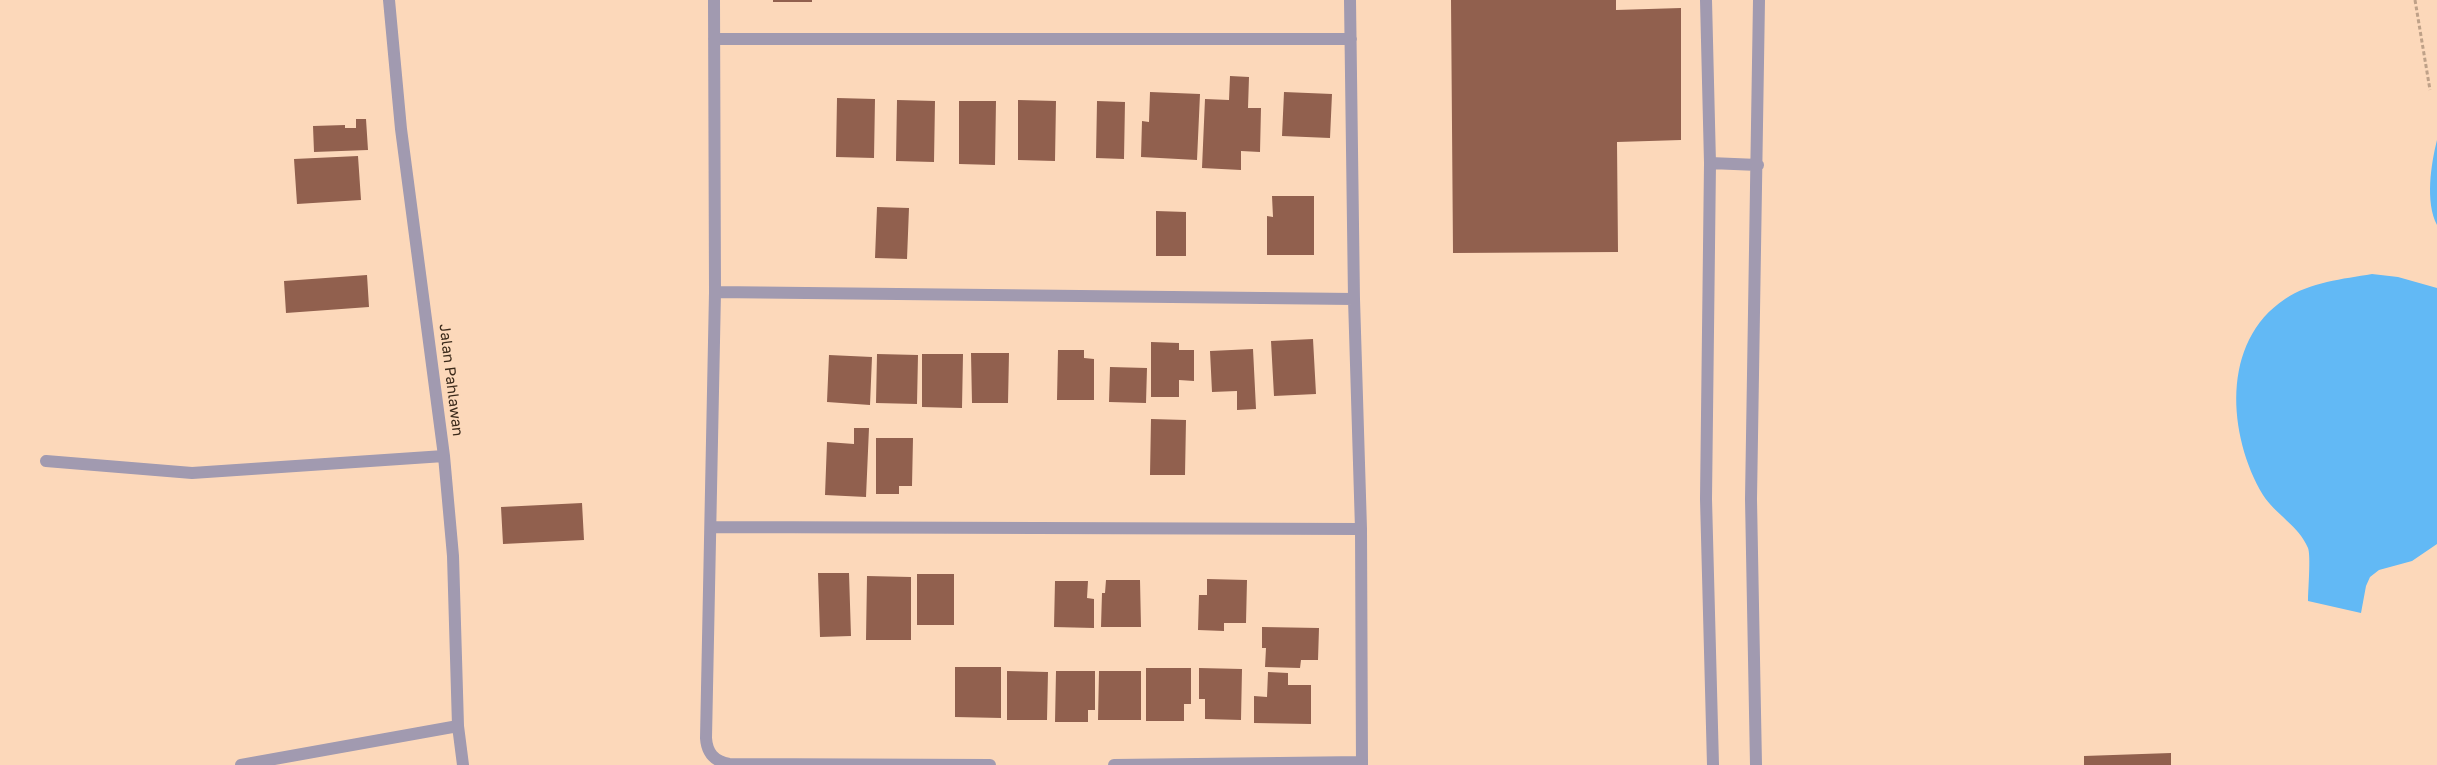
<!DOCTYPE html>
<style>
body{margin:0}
canvas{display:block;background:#fcd8ba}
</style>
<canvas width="2437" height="765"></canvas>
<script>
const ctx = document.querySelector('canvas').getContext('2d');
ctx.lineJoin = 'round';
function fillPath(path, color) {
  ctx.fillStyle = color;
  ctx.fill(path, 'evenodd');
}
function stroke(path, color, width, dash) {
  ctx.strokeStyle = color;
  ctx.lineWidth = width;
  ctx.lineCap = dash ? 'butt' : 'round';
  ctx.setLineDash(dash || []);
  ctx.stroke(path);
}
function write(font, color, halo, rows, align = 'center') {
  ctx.font = font + ' "Golos Text",sans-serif';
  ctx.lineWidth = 5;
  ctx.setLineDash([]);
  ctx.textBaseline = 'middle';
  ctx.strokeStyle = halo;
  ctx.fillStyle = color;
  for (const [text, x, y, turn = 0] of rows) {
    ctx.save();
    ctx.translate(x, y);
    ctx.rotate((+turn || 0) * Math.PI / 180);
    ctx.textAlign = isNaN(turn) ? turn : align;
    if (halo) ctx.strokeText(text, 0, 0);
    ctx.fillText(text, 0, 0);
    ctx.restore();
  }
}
const water = new Path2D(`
 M2437,140V225C2425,202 2431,164 2437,140Z
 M2372,274L2398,277L2437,288V544L2412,561L2379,570L2370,577L2366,586L2361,613L2308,601C2308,590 2311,556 2308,548C2299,526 2275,514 2263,495C2228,436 2220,342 2285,299C2310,282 2343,279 2372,274Z`);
const building = new Path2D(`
 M773,0H812V2H773Z
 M1451,0H1616V10L1681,8V140L1617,142L1618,252L1453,253Z
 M1230,76L1249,77L1248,108H1261L1260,152L1241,151V170L1202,168L1205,99L1229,100Z
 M1150,92L1200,94L1197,160L1141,157L1142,121L1149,122Z
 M1284,92L1332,94L1330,138L1282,136Z
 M837,98L875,99L874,158L836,157Z
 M897,100L935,101L934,162L896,161Z
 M1018,100L1056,101L1055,161L1018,160Z
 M959,101H996L995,165L959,164Z
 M1097,101L1125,102L1124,159L1096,158Z
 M356,119H366L368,150L314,152L313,126L345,125V128H356Z
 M358,156L361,200L297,204L294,159Z
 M1272,196H1314V255H1267V216L1273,217Z
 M877,207L909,208L907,259L875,258Z
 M1156,211L1186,212V256H1156Z
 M367,275L369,307L286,313L284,281Z
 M1313,339L1316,394L1274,396L1271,341Z
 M1151,342L1179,343V350H1194V381L1179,380V397H1151Z
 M1253,349L1256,409L1237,410V391L1212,392L1210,351Z
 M1058,350H1084V358L1094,359V400H1057Z
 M971,353H1009L1008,403H972Z
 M877,354L918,355L917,404L876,403Z
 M922,354H963L962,408L922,407Z
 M829,355L872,357L870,405L827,402Z
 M1110,367L1147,368L1146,403L1109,402Z
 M1151,419L1186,420L1185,475H1150Z
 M854,428H869L866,497L825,495L827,442L854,444Z
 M876,438H913L912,486H899V494H876Z
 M582,503L584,540L503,544L501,507Z
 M818,573H849L851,636L820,637Z
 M917,574H954V625H917Z
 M867,576L911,577V640H866Z
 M1207,579L1247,580L1246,623H1224V631L1198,630L1199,595H1207Z
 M1106,580H1140L1141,627H1101L1102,593H1105Z
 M1055,581H1088L1087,598L1094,599V628L1054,627Z
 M1262,627L1319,628L1318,660H1301L1300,668L1265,667L1266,648H1262Z
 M955,667H1001V718L955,717Z
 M1146,668H1191V704H1184V721H1146Z
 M1199,668L1242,669L1241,720L1205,719V699H1199Z
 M1007,671L1048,672L1047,720H1007Z
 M1056,671H1095V710H1088V722H1055Z
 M1099,671H1141V720H1098Z
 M1268,672L1288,673V685H1311V724L1254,723V696L1267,697Z
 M2171,753V765H2084V756Z`);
const path = new Path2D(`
 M2415,0L2430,90`);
const minor = new Path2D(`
 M389,0L401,129L444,456L453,556L458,726L463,765
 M714,0L715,292L706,738C707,753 714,761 729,764L990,765
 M1350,0L1354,299L1361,529L1362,765
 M1706,0L1710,163L1706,499L1713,765
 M714,39H1351
 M1710,163L1758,165
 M715,292L1354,299
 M46,461L192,473L444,456
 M711,527L1361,529
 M241,765L458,726
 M1114,765L1362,762
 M1756,765L1751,499L1759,0`);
const streetNames = [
 ["Jalan Pahlawan",451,380,83]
];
fillPath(water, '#62b9f5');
fillPath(building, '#91604e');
stroke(path, '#bfa188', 3, [4, 2.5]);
stroke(minor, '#a19ab0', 12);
write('15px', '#3b2a1b', '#fcd8ba', streetNames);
</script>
